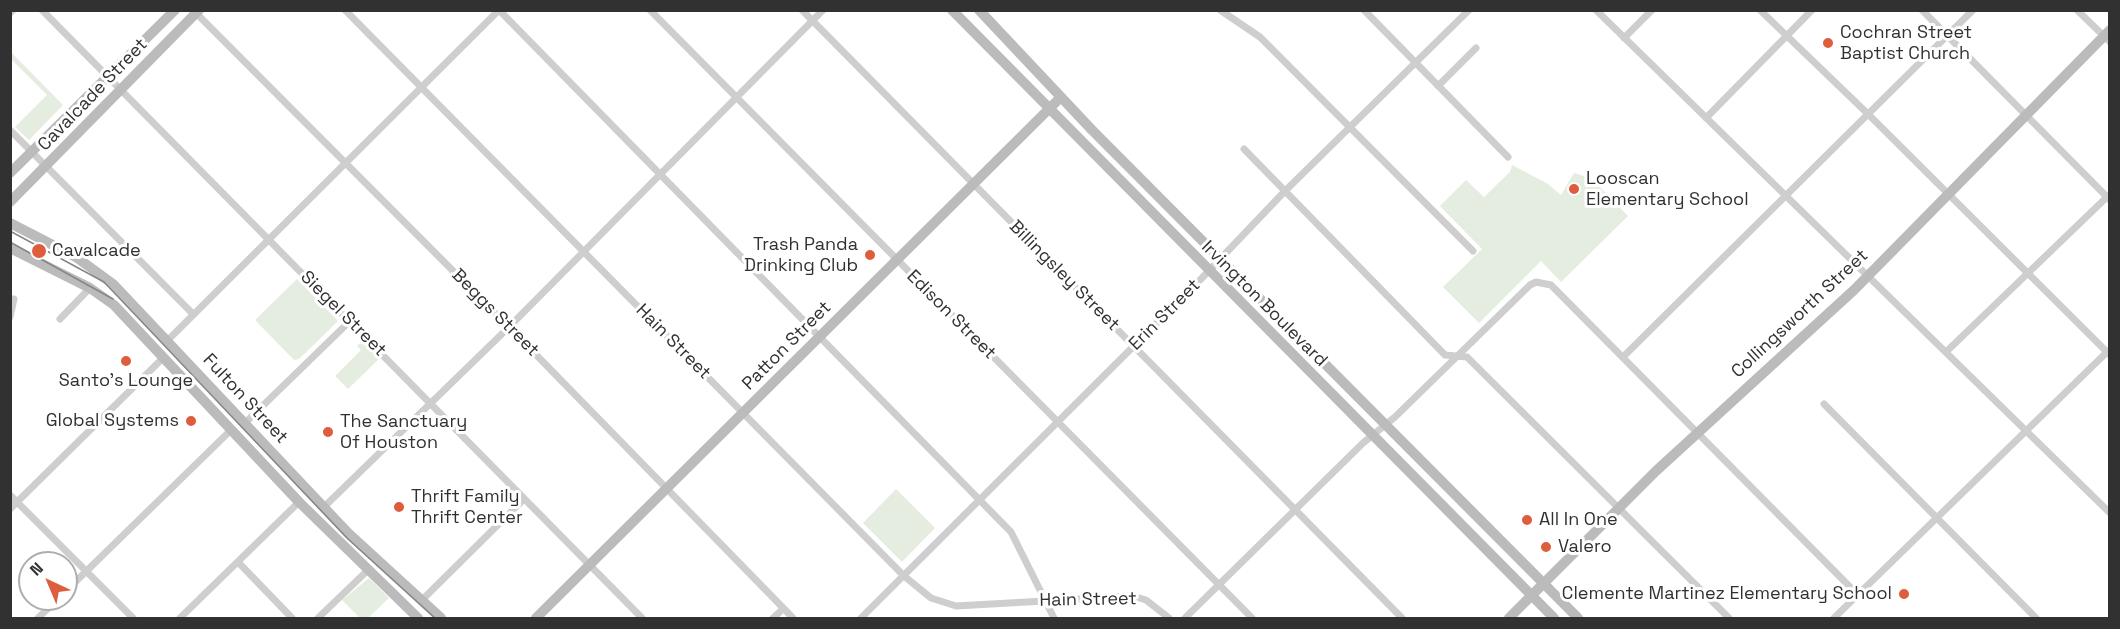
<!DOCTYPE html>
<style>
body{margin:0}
#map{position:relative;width:2120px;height:629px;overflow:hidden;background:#fff;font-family:"Space Grotesk",sans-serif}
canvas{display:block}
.frame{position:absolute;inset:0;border:12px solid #313131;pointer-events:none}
.north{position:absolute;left:18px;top:551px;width:60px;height:60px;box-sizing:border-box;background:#fff;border:2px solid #adadad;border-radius:50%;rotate:316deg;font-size:16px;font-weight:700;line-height:24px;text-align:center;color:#313131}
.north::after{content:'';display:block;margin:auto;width:21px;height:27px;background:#de5d3d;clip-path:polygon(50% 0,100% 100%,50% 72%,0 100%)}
</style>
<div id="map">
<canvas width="2120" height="629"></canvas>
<div class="frame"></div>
<div class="north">N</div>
</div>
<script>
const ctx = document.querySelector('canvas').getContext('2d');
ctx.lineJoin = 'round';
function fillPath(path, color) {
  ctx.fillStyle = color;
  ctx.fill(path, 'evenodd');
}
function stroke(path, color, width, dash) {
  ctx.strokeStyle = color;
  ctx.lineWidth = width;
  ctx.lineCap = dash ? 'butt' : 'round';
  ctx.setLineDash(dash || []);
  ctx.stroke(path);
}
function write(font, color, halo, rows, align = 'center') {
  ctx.font = font + ' "Space Grotesk",sans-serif';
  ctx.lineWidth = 6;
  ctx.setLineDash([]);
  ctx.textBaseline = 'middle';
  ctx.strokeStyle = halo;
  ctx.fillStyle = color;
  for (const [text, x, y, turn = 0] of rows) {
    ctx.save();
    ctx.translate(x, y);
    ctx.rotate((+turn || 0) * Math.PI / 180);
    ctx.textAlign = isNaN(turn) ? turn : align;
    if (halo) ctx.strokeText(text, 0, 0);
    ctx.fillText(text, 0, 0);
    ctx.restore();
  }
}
const green = new Path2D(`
 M11,52L63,105L29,140L15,127L47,95L11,59Z
 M1512,165L1548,184L1561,195L1574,173L1584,176L1595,188L1598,185L1628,216L1561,282L1541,261L1479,323L1443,287L1482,249L1440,206L1466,180L1484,197L1510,172Z
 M297,279L338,321L299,359L294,360L255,320Z
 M363,340L380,358L348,389L335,376L361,350L357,346Z
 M896,489L935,528L902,562L863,523Z
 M369,578L389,598L368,618H360L342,600Z`);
const street = new Path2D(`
 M42,10L642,618
 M345,10L904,576L931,598L956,606L1133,596L1146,600L1169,618
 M650,10L1252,618
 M802,10L1402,618
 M1220,10L1260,37L1473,251
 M1364,10L1508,157
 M1596,10L2110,513
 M1760,10L1869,115L2110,355
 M1922,10L2110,200
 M2077,10L2110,42
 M195,12L509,327L793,618
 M10,13L13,10
 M1624,38L1652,10
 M1438,86L1476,48
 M1706,118L1812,10
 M10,130L193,314
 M1244,149L1445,355L1467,357L1729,618
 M10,299H14L10,317
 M60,319L90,288
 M168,340L499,10L1011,532L1054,618
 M1947,351L2109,195
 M1623,357L1973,10
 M1824,404L2036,618
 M245,423L350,321
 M10,495L133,618
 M325,506L509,327L823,10
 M10,509L164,357
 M238,562L292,618
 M66,591L231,430
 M422,600L524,499
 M38,618L58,599
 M180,618L299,502
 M318,618L367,571
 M773,618L783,609
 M861,618L1202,278L1285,191L1469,10
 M1185,618L1363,443L1395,417L1530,285L1536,282L1551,285L1858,595
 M1834,618L2108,351`);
const secondary = new Path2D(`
 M952,10L1554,618
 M979,10L1092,130L1578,618
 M10,173L175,10
 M10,202L199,10
 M10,223L76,257L113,284L348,533L441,618
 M10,248L90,288L114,305L299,502L418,618
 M536,618L1061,97
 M1509,618L1656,471L1854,290L2110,30`);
const tram = new Path2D(`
 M10,231L104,282L348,539L435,618
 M10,242L113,299`);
const markers = [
 [1828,43,6,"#de5d3d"],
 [1574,189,6,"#de5d3d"],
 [39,251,8,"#de5d3d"],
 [870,255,6,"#de5d3d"],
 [126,361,6,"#de5d3d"],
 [191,421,6,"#de5d3d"],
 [328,432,6,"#de5d3d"],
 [399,507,6,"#de5d3d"],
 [1527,520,6,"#de5d3d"],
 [1546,547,6,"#de5d3d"],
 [1904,594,6,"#de5d3d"]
];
const poiNames = [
 ["Cochran Street",1840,33],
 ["Baptist Church",1840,54],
 ["Looscan",1586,179],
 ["Elementary School",1586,200],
 ["Trash Panda",858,245,"right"],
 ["Drinking Club",858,266,"right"],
 ["Cavalcade",52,251],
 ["Santo's Lounge",126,381,"center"],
 ["Global Systems",179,421,"right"],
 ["The Sanctuary",340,422],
 ["Of Houston",340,443],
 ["Thrift Family",411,497],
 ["Thrift Center",411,518],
 ["All In One",1539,520],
 ["Valero",1558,547],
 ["Clemente Martinez Elementary School",1892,594,"right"]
];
const streetNames = [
 ["Cavalcade Street",93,95,-46],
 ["Billingsley Street",1064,276,45],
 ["Irvington Boulevard",1264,304,45],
 ["Beggs Street",495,313,45],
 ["Siegel Street",343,314,45],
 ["Collingsworth Street",1800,314,-43],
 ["Edison Street",951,315,45],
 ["Erin Street",1165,315,-45],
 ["Hain Street",673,342,45],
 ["Patton Street",787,346,-45],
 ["Fulton Street",245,399,47],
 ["Hain Street",1088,600,-1]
];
fillPath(green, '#e4ede0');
stroke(street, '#cecece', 7);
stroke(secondary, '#bbb', 10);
stroke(tram, '#868686', 1.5);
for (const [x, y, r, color] of markers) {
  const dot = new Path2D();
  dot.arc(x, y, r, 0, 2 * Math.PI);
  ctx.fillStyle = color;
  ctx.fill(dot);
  stroke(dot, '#fff', 2);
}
write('18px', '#313131', '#fff', poiNames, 'left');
write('18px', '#313131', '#fff', streetNames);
</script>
